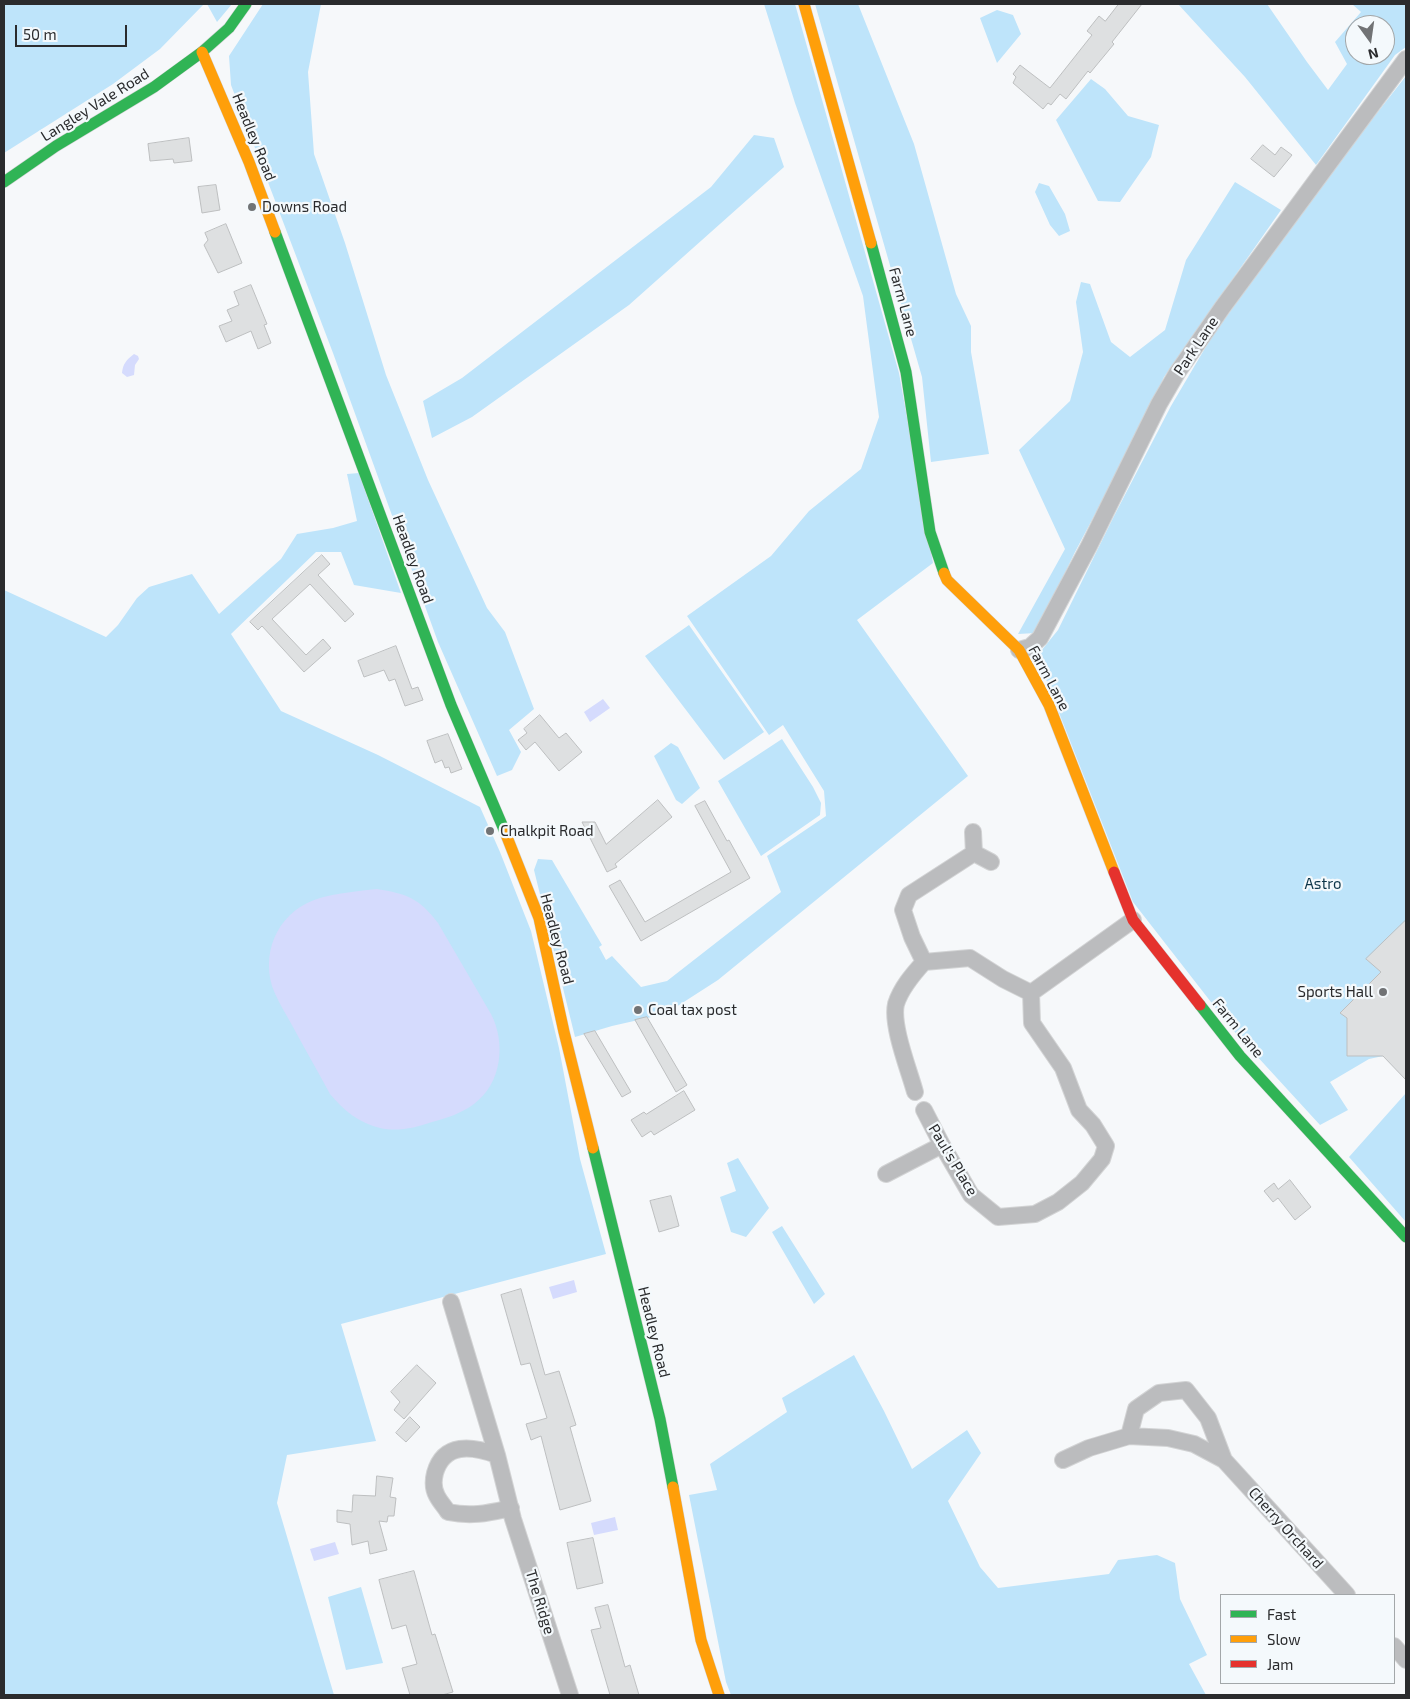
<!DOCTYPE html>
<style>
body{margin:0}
#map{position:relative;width:1410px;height:1699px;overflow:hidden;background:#f6f8fa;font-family:"Exo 2",sans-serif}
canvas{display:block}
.frame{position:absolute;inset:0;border:5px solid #2a2b2d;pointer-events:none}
.legend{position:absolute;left:1220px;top:1594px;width:175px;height:90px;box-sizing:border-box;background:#f4f9fc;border:1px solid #a3a7a9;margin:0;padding:6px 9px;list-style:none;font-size:15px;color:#2a2b2d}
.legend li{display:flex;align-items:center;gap:10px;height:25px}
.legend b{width:25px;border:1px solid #a3a7a9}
.north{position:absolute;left:1345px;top:15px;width:50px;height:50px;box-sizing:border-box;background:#f4f9fc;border:1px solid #a3a7a9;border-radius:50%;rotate:166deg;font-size:14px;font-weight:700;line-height:20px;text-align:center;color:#2a2b2d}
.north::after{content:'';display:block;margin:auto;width:18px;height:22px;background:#717375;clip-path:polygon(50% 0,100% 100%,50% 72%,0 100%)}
.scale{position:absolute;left:15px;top:25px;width:112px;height:22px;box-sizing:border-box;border:2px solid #2a2b2d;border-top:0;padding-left:6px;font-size:15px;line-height:18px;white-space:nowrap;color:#2a2b2d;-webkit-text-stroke:4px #f4f9fc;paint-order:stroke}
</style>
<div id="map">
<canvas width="1410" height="1699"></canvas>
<div class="frame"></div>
<ul class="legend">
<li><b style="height:6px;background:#30b455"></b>Fast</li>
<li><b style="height:6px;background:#ff9f0a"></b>Slow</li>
<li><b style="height:6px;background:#e5322d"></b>Jam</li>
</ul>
<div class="north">N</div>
<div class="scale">50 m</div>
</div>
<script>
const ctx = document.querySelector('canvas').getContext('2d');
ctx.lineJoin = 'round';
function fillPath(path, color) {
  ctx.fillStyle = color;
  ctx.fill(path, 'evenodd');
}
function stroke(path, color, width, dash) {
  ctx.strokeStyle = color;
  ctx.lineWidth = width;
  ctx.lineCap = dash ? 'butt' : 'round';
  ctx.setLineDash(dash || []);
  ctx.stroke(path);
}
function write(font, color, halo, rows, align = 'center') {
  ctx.font = font + ' "Exo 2",sans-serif';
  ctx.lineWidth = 4.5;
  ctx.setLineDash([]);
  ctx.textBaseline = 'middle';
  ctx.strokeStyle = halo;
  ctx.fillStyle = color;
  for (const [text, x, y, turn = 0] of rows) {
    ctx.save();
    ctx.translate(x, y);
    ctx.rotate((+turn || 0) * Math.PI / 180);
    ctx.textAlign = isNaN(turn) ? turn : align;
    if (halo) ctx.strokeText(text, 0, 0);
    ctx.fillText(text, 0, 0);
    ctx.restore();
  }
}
const green = new Path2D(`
 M4,4H204L160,49L113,84L4,153Z
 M207,4H232L217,22Z
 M263,4H321L308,72L314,154L345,243L386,375L428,480L487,608L505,632L534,709L509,730L521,752L512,770L497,776L438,642L333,353L231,85L229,56Z
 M764,4H795L899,373L933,563L857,620L968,776L718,980L676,1007L656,1016L612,1026L575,1037L534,870L538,859L552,860L602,945L599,947L606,960L612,956L641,987L667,981L781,892L767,856L826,816L824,791L783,725L769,735L687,616L771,556L809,511L861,469L879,417L863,296L795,103Z
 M815,4H858L914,144L956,294L971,326V352L989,454L931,462L922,377Z
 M1178,4H1267L1307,62L1328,90L1347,64L1335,42L1361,12L1352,4H1406V47L1395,55L1316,165L1245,77ZM1355,25H1385V55H1355Z
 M997,10L1013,15L1021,34L997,63L980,18Z
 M1406,76V1079L1383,1056L1369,1059L1330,1082L1348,1110L1320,1125L1232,1029L1133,902L1040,664L1041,651L1058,630L1114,516L1171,406L1211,338L1333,169Z
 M1091,79L1105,89L1128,116L1159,125L1151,157L1120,202L1098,201L1056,120Z
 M754,135L774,138L784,167L629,305L472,417L432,438L423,401L462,378L711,187Z
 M1235,182L1281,210L1164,377L1140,429L1075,552L1036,633L1018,634L1065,549L1019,450L1070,401L1083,352L1076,302L1081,282L1090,284L1111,342L1130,357L1165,330L1186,260Z
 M1039,183L1049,186L1065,214L1070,231L1059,236L1050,225L1035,192Z
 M359,473L401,593L354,585L341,552H316L231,634L281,711L378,755L480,807L500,852L531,931L559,1048L580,1159L606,1254L341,1324L376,1441L287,1455L277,1503L334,1695H4V590L106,637L118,625L137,598L149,587L192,574L219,614L281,559L297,534L333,528L357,521L347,474Z
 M689,625L764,732L724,760L645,656Z
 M782,739L813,787L821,803L820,815L761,856L718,781Z
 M671,743L678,747L700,788L682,804L676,800L654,756Z
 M1406,1093V1222L1349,1157Z
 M738,1158L769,1208L746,1237L731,1232L720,1197L736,1191L727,1163Z
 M782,1226L825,1294L814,1304L772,1232Z
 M854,1355L884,1411L912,1469L967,1430L981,1453L948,1501L980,1567L998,1588L1109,1574L1118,1560L1157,1555L1175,1563L1180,1599L1207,1655L1189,1664L1206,1695H731L726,1682L689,1495L717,1490L710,1464L787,1412L782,1398Z
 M361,1587L383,1663L346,1670L328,1597Z`);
const water = new Path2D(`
 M134,354L138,356L139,359L135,365L134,375L127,377L122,373C123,364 126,360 134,354Z
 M603,699L610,708L590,722L584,712Z
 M377,889C407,894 419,898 438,923L491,1014C506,1043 502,1083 474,1104C462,1113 447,1118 432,1122C415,1128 397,1132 380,1128C359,1123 343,1110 330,1094C318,1072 305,1049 293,1027C286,1014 277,1000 272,986C261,948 281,909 320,898C338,893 358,891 377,889Z
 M574,1280L577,1292L553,1299L549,1287Z
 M615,1517L618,1530L594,1535L591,1523Z
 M335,1542L339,1554L314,1561L310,1549Z`);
const building = new Path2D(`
 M1119,4H1142L1112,42L1114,44L1090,73L1088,71L1066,99L1060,94L1051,105L1048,103L1043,109L1013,83L1016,77L1013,74L1020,65L1050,88L1092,35L1087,31L1099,16L1105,21Z
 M189,138L192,161L174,163L173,159L150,161L148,144Z
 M1263,145L1275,155L1281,147L1292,155L1274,177L1251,159Z
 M216,185L220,210L202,213L198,187Z
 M226,224L242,263L218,273L204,245L208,240L205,233Z
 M251,285L267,324L264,325L271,343L258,349L251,331L226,342L219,326L232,321L227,310L239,305L234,292Z
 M322,555L330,564L318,575L354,614L345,622L310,584L272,619L306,655L323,639L331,648L304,672L262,626L258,630L250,622Z
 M396,646L412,689L418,687L423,700L405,706L395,679L389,681L384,670L364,677L358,661Z
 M540,715L559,738L566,733L582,752L559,771L535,742L526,750L518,740L527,733L524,729Z
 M448,734L462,769L451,773L449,767L445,768L442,760L435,763L427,741Z
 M658,800L672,817L615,864L617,867L607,872L582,822H595L606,844Z
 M705,801L727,841L729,840L750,878L641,941L609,886L620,880L645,922L731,872L695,806Z
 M1406,920V1080L1383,1056H1347V1018L1340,1013L1381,972L1366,959Z
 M647,1017L687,1085L676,1092L635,1020Z
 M595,1031L631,1092L622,1097L584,1034Z
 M684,1091L695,1110L654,1135L651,1131L642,1137L631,1120L644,1112L646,1114Z
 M1290,1180L1311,1207L1295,1220L1278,1198L1273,1202L1264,1191L1274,1183L1278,1189Z
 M671,1196L679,1226L659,1232L650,1201Z
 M521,1289L545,1375L559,1371L576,1425L570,1427L591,1501L560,1510L541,1436L531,1440L526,1424L547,1418L530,1363L521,1365L501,1295Z
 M417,1365L436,1383L404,1419L394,1410L400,1402L391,1392Z
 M410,1417L420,1427L406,1442L396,1433Z
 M377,1476L393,1478L390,1497L396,1498L394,1516H388L387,1522L379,1521L387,1550L370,1554L368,1541L352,1545L350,1524L337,1522V1510L352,1512L353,1495L375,1496Z
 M593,1538L603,1583L577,1589L567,1543Z
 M414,1571L432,1635L435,1634L453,1692L442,1695H410L402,1668L417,1664L406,1625L392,1629L379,1580Z
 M608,1605L625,1667L630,1665L639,1695H610L591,1630L601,1628L595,1608Z`);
const street = new Path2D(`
 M1019,650L1030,647L1040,638L1089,546L1159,404L1177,373L1222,308L1406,59
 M973,832L974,853
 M924,962L912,937L903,910L909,895L974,853L991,862
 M915,1092C909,1070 891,1025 896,1004C901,988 913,974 924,962L970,958L1003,979L1031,993L1133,920
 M924,1110L942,1145L971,1195L998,1217L1035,1214L1058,1202L1082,1183L1102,1159L1106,1146L1093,1125L1079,1110L1063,1068L1032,1023L1031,993
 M886,1174L942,1145
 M451,1302L497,1455L513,1519L570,1695
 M1129,1436L1136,1409L1159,1393L1186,1390L1208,1418L1224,1460
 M497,1455C472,1446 444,1442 435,1473C433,1481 433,1489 437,1496C440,1502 445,1507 448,1512C472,1517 488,1513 511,1508
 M1063,1460L1089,1448L1129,1436L1168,1438L1194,1444L1224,1460L1347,1595
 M1394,1646L1406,1660`);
const fast = new Path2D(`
 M4,182L56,146L154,87L202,52L229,28L246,4
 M275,232L451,705L505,832
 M871,243L906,372L930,532L944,573
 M1200,1005L1240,1056L1406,1237
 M593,1148L660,1419L673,1487`);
const slow = new Path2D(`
 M804,4L871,243
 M202,52L249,162L275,232
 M944,573L947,580L1019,650L1049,705L1114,872
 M505,832L539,918L564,1032L593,1148
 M673,1487L701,1640L719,1695`);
const jam = new Path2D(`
 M1114,872L1133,920L1200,1005`);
const markers = [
 [252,207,5,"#717375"],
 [490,831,5,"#717375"],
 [1383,992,5,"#717375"],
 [638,1010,5,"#717375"]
];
const streetNames = [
 ["Langley Vale Road",95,105,-32],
 ["Headley Road",254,137,68],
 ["Farm Lane",903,302,75],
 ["Park Lane",1196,346,-56],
 ["Headley Road",413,559,70],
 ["Farm Lane",1049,678,62],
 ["Headley Road",557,939,75],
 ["Farm Lane",1238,1028,51],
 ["Paul's Place",953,1160,59],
 ["Headley Road",654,1332,76],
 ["Cherry Orchard",1286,1528,48],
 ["The Ridge",540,1602,73]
];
const poiNames = [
 ["Downs Road",262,207],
 ["Chalkpit Road",500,831],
 ["Sports Hall",1373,992,"right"],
 ["Coal tax post",648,1010]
];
const parkNames = [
 ["Astro",1323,884]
];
fillPath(green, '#bee4fa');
fillPath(water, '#d5dbfd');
fillPath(building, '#dee0e1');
stroke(building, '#bdbfc0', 1);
stroke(street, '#d2d3d4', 18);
stroke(fast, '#d2d3d4', 12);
stroke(slow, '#d2d3d4', 12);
stroke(jam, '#d2d3d4', 12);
stroke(street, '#bbbcbe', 16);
stroke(fast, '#30b455', 11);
stroke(slow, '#ff9f0a', 11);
stroke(jam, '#e5322d', 11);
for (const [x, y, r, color] of markers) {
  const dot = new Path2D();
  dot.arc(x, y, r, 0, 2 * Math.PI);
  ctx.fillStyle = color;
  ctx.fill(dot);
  stroke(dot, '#f4f9fc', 2);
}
write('15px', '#2a2b2d', '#f4f9fc', streetNames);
write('15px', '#2a2b2d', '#f4f9fc', poiNames, 'left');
write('15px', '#0c3549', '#f4f9fc', parkNames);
</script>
